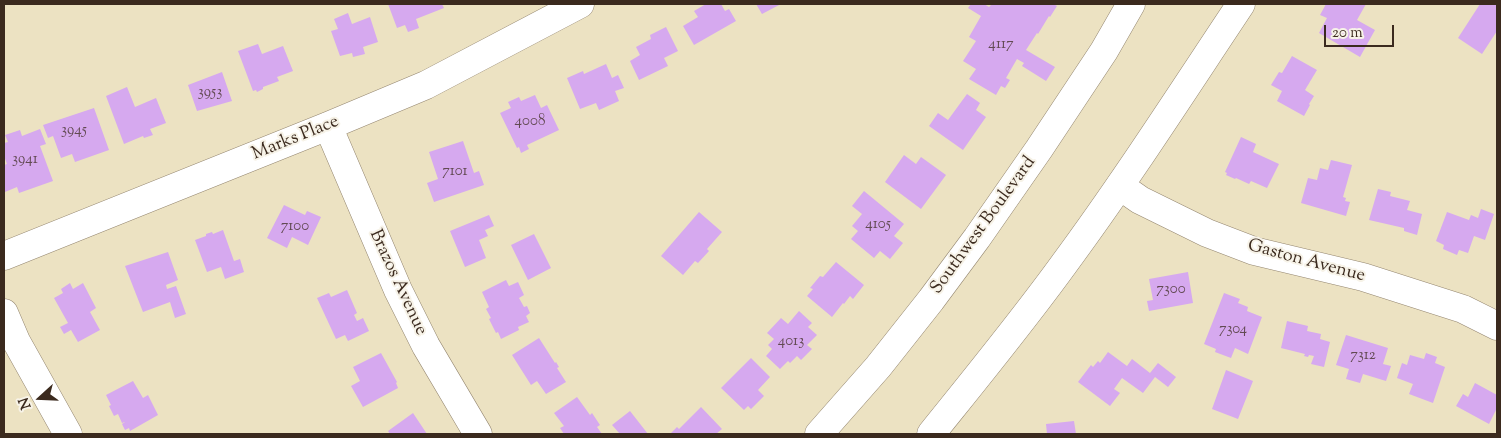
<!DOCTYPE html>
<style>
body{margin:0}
#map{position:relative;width:1501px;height:438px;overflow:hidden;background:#ece2c2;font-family:"Sorts Mill Goudy",serif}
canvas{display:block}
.frame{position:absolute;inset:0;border:5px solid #3b2a1e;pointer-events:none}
.north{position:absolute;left:15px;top:373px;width:50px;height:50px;-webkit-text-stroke:4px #f7f3e8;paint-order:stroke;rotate:250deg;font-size:14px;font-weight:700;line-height:20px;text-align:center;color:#3b2a1e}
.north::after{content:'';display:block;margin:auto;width:18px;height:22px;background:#3b2a1e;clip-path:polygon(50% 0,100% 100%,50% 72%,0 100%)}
.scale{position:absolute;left:1324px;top:25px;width:70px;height:22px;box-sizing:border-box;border:2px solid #3b2a1e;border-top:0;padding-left:6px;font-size:15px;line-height:18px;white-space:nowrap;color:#3b2a1e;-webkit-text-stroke:4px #f7f3e8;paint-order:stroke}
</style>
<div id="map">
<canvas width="1501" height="438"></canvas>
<div class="frame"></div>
<div class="north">N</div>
<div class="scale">20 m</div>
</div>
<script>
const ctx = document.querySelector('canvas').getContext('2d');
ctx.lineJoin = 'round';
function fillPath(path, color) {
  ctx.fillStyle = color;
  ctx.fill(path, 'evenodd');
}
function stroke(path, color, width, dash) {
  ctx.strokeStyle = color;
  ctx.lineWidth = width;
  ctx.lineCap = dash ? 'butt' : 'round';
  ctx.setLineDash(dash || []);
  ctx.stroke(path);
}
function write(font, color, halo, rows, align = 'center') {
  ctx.font = font + ' "Sorts Mill Goudy",serif';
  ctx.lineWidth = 4;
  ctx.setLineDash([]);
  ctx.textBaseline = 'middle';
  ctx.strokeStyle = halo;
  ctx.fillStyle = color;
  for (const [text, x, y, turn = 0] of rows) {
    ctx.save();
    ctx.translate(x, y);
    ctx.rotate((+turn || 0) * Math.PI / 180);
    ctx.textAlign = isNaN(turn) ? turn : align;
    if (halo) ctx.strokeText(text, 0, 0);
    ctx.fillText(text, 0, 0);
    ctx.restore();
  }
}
const building = new Path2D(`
 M388,4H442L444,8L416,19L419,28L408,32L405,25L397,28Z
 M706,4H721L725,11L729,9L736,21L694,45L683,26L698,17L694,11Z
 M756,4H781L762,14Z
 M971,4H984L989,7L992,4H1053L1057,6L1050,17L1049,16L1038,34L1037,33L1026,50L1055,67L1046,81L1022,66L1024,63L1017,59L1006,78L1010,80L1005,88L1001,86L996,95L969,79L976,69L963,61L976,41L969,37L981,16L968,8Z
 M1326,4H1366L1357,20L1375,30L1360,57L1319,33L1327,18L1320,15Z
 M1480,4H1497V31L1482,54L1458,38Z
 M348,13L352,24L370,17L378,42L363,47L365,54L353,57L352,53L340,56L331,31L338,29L334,19Z
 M666,27L678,51L664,58L668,66L639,80L630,61L640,55L636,47L651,39L650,35Z
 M258,44L262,54L283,46L293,71L277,77L279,81L263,87V89L257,92L256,90L253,91L238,51Z
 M1292,56L1317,70L1305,90L1314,96L1309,104L1310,105L1304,116L1277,101L1282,91L1271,85L1279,72L1282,73Z
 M606,64L612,78L618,75L624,88L615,91L619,101L599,110L596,103L580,109L567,78L583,71L584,74Z
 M222,72L232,101L197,111L188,85Z
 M127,87L135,107L156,98L166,123L150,129L153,135L144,138L143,136L124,144L106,96Z
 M967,94L980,103L976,110L986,117L963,150L929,126L938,113L948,120Z
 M535,95L541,108L547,105L559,130L527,145L529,149L521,153L519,147L517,148L500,113L511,108L508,102L519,97L521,101Z
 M94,108L109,150L75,162L72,154L61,158L53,136L48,138L43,125Z
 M40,129L46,144L40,146L53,181L19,193L17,187L5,192L4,188V165L7,164L4,156V143L8,142L5,135L20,130L22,136Z
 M1241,137L1256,144L1253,152L1279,164L1267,188L1251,181L1249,184L1236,178L1235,179L1226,175L1227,173L1225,172Z
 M463,141L474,173L479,171L484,185L434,202L427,183L438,179L429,152Z
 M904,155L916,164L921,157L946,175L921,209L885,182Z
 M1331,160L1352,165L1343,197L1346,198L1345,201L1350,202L1346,216L1301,203L1308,178L1317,180L1320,168L1328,170Z
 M1378,189L1391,192L1390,196L1410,201L1407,210L1422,214L1417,235L1404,231V228L1369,220Z
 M864,191L904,224L894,236L903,243L890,259L880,251L874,258L851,239L858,231L852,226L862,214L852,206Z
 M284,205L305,215L307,211L321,217L308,245L292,237L287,248L267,238Z
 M1481,209L1494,214L1485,240L1474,236L1468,253L1459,250L1457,255L1443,249L1444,245L1436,241L1447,212L1469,220L1471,215L1478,218Z
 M699,212L722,232L707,249L709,251L698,263L695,261L683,275L661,256Z
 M489,215L494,226L485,230L488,236L479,240L486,258L465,267L450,231Z
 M223,230L234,261L240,259L244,272L225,279L221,267L207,272L195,240L206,236V234L212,232L213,234Z
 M534,234L551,268L528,280L511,245Z
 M168,252L178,280L166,285L167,289L176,286L186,314L175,318L170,302L143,312L125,266Z
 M836,262L864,285L853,299L850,296L844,304L843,303L832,317L807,296L813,289L810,288L820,276L823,277Z
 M1188,272L1193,303L1149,311L1147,301L1153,300L1149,279Z
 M506,280L509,286L518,282L524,295L519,298L524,307L527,306L530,313L526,316L529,322L518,327L519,330L501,339L498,332L496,333L489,319L491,318L486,309L489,307L482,292Z
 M70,283L73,289L83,283L96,308L90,312L100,330L78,342L71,330L64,334L60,327L68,323L54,298L63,293L61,289Z
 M347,290L357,313L354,315L357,321L363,318L369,331L348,341L345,335L336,339L317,298L329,293L331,297Z
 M1224,293L1240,299L1238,303L1248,307L1247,311L1262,317L1248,354L1235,348L1231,358L1215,352L1216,349L1204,344Z
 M799,311L812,323L808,327L817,335L807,345L812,349L801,360L797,356L790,363L788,361L780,369L766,356L772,349L768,345L774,339L767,333L781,318L788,324Z
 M1287,321L1308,326L1307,331L1321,334L1320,339L1330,342L1324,367L1311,364L1314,356L1309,355L1308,357L1304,356L1305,354L1281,348Z
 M1346,335L1388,348L1383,364L1391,366L1386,381L1363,374L1360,383L1346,379L1349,369L1336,365Z
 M539,338L555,363L556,362L559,367L557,368L566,382L546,394L537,381L531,385L512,355Z
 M1108,352L1127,366L1132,359L1150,373L1158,363L1176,377L1168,387L1155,377L1143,393L1122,378L1114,389L1120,393L1110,406L1078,382L1091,365L1093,367L1098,361L1100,363Z
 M381,353L397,382L396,383L398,388L363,407L351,386L360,381L353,367Z
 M1426,353L1437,357L1435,363L1445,367L1433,403L1409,394L1413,384L1397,378L1402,363L1407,365L1410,355L1424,359Z
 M751,358L770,377L758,390L764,396L751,409L748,406L744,410L721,388Z
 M1226,370L1253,381L1238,419L1212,409Z
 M133,381L143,398L148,395L158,415L130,431L129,428L125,430L122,424L125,422L122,423L118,414L114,416L109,406L111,405L106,395Z
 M1475,383L1497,395V408L1489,424L1456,406L1463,394L1468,397Z
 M577,397L590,415L592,413L600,425L597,427L602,434H564L560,428L564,426L554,413Z
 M701,407L722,429L716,434H670L677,427L679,429Z
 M630,411L648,434H620L612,425Z
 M413,413L427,434H390L388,431Z
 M1074,421L1076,434H1047L1046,424Z`);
const minor = new Path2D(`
 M328,126L398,290L426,346L478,434
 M1120,186L1140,200L1207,233L1254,251L1363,277L1463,309L1497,326
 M4,256L328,126L426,85L580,4
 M4,313L16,341L68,434`);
const major = new Path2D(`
 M819,434L878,367L931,300L977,238L1039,149L1104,51L1131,4
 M931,434C976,378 1022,322 1064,264C1126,180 1183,91 1241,4`);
const numberNames = [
 ["4117",1001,45],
 ["3953",210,93],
 ["4008",530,122],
 ["3945",74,131],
 ["3941",25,160],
 ["7101",455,172],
 ["4105",878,225],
 ["7100",295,227],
 ["7300",1171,290],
 ["7304",1233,330],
 ["4013",791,342],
 ["7312",1363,356]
];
const streetNames = [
 ["Marks Place",296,139,-22],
 ["Southwest Boulevard",984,226,-54],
 ["Gaston Avenue",1306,262,15],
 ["Brazos Avenue",397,283,65]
];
fillPath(building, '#d6a9ef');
stroke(minor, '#948670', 29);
stroke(major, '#948670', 29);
stroke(minor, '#fff', 28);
stroke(major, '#fff', 28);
write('15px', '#624a52', null, numberNames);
write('18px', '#3b2a1e', '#f7f3e8', streetNames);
</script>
